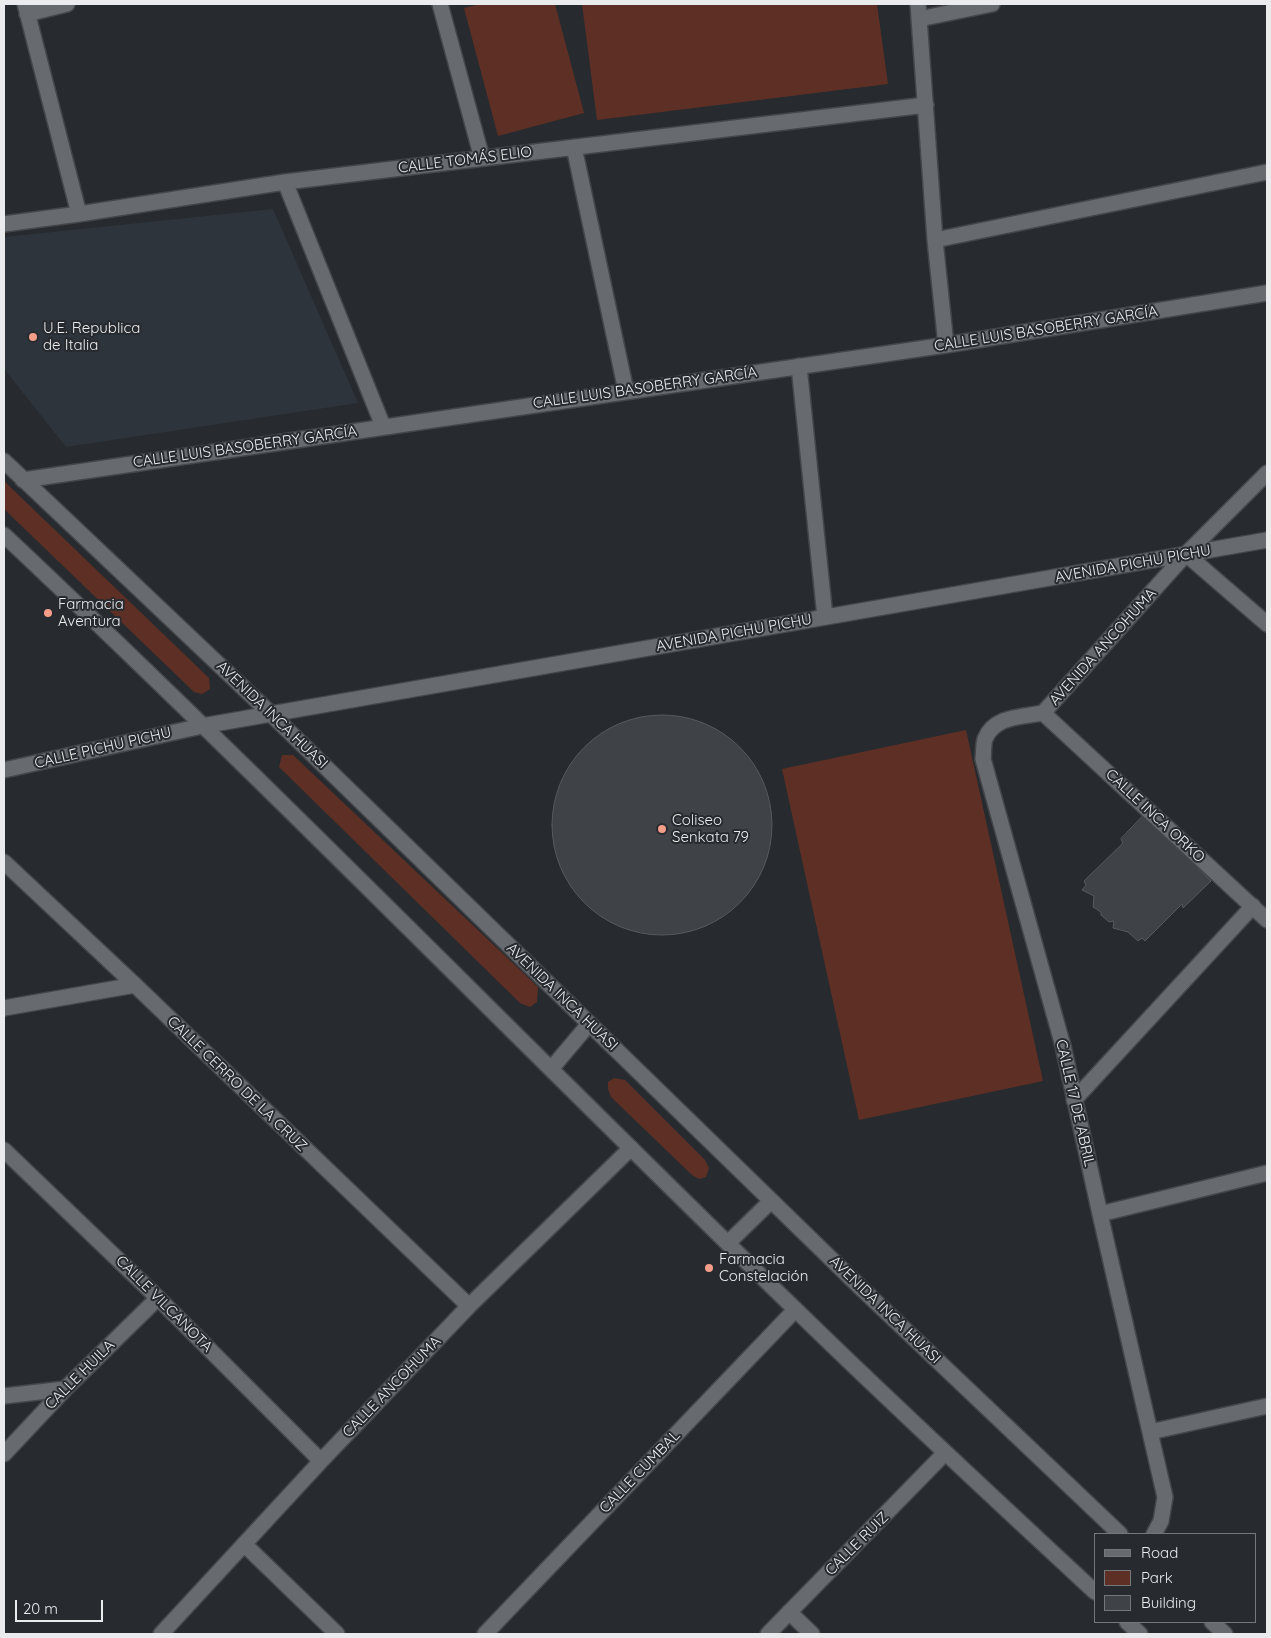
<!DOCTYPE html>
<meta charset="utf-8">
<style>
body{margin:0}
#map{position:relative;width:1271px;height:1638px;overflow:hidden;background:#272a2e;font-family:Quicksand,sans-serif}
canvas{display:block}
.frame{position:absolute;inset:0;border:5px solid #e9ebed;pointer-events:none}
.legend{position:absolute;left:1094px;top:1533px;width:162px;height:90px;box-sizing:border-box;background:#272a2e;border:1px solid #75777a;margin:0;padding:6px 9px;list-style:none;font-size:15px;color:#e9ebed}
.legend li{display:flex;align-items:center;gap:10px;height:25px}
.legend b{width:25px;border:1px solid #75777a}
.scale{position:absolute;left:15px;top:1600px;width:88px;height:22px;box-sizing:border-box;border:2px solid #e9ebed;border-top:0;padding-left:6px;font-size:15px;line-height:18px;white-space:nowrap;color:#e9ebed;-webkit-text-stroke:4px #272a2e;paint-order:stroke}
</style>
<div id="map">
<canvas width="1271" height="1638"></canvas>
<div class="frame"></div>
<ul class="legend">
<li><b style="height:6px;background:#676b6f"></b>Road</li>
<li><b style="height:14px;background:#5e3025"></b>Park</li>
<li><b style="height:14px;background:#3f4247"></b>Building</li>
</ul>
<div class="scale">20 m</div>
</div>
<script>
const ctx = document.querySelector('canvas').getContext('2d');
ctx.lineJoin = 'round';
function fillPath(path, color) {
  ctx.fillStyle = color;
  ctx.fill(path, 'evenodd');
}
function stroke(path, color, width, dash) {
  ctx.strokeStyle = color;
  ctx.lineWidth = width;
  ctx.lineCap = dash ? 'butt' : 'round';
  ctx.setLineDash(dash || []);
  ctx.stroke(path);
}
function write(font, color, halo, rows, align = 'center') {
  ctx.font = font + ' Quicksand,sans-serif';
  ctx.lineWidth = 4;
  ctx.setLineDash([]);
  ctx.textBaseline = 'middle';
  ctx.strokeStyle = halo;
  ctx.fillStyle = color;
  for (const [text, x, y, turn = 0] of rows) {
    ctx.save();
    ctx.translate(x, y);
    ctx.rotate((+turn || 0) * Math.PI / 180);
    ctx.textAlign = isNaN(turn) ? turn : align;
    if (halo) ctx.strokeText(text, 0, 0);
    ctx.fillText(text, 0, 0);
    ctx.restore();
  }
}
const built = new Path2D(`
 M273,209L358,403L66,447L4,369V237Z`);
const green = new Path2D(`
 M481,4H555L584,113L498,136L464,8Z
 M582,4H877L888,84L597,120Z
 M4,481L209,678L210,689L202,694L194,692L4,509Z
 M966,730L1043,1081L859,1120L782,769Z
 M282,755H293L538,987L537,1002L530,1007L520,1003L279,767Z
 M614,1078L625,1080L705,1160L709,1168L706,1177L699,1179L692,1175L611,1097L608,1089V1082Z`);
const building = new Path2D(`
 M552 825a110 110 0 1 1 220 0a110 110 0 1 1-220 0Z
 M1144,815L1211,881L1183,908L1182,904L1145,941L1142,938L1138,941L1128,932L1113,928L1114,921L1109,922L1101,915V912L1093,907L1094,896L1082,890L1086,885L1084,881L1123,843L1121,839Z`);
const minor = new Path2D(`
 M25,4L79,214
 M440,4L482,158
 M918,4L935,240L946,345
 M27,14L67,4
 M919,19L992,4
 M574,147L626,391
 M285,182L383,426
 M4,224L79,214L285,182L926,105
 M935,240L1267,172
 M799,366L825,617
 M23,480L946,345L1267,293
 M1186,554L1267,624
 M1043,713C1021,717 994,716 985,739C983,745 984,753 983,759L1063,1046L1100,1214L1150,1432L1165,1497L1161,1521L1154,1534
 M1043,713L1186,554L1267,473
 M1043,713L1267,920
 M4,770L202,726L1267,540
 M4,862L135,985L469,1306
 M4,1008L135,985
 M1074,1100L1253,906
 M4,1150L158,1298L321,1461
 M1100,1214L1267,1173
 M4,1396L65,1389
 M1150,1432L1267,1406
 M4,1454L65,1389L158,1298
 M244,1544L337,1634
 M789,1612L812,1634
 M161,1634L321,1461L469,1306L631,1148
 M485,1634L795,1310
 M768,1634L945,1453`);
const tertiary = new Path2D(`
 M4,461L271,714L860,1287L1120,1534
 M4,535C273,788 530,1052 795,1309C893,1405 994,1498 1095,1592
 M551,1069L589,1024
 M728,1243L771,1201
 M1127,1622L1140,1634
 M1212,1622L1225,1634`);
const markers = [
 [33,337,5,"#f49e89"],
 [48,613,5,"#f49e89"],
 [662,829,5,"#f49e89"],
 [709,1268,5,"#f49e89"]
];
const streetNames = [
 ["CALLE TOMÁS ELIO",465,160,-7],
 ["CALLE LUIS BASOBERRY GARCÍA",1046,329,-9],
 ["CALLE LUIS BASOBERRY GARCÍA",645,388,-8],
 ["CALLE LUIS BASOBERRY GARCÍA",245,447,-8],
 ["AVENIDA PICHU PICHU",1133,564,-10],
 ["AVENIDA PICHU PICHU",734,633,-10],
 ["AVENIDA ANCOHUMA",1103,647,-48],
 ["AVENIDA INCA HUASI",272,715,44],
 ["CALLE PICHU PICHU",103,748,-13],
 ["CALLE INCA ORKO",1155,816,43],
 ["AVENIDA INCA HUASI",562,997,44],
 ["CALLE CERRO DE LA CRUZ",237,1084,44],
 ["CALLE 17 DE ABRIL",1075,1103,77],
 ["CALLE VILCANOTA",164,1304,45],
 ["AVENIDA INCA HUASI",885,1310,44],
 ["CALLE HUILA",80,1375,-45],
 ["CALLE ANCOHUMA",392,1387,-46],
 ["CALLE CUMBAL",640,1472,-46],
 ["CALLE RUIZ",857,1544,-45]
];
const poiNames = [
 ["U.E. Republica",43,328],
 ["de Italia",43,345],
 ["Farmacia",58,604],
 ["Aventura",58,621],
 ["Coliseo",672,820],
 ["Senkata 79",672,837],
 ["Farmacia",719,1259],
 ["Constelación",719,1276]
];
fillPath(built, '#2d343c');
fillPath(green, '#5e3025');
fillPath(building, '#3f4247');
stroke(building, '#565a5e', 1);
stroke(minor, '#44464a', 18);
stroke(tertiary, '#44464a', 18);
stroke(minor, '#676b6f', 15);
stroke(tertiary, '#676b6f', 15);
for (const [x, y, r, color] of markers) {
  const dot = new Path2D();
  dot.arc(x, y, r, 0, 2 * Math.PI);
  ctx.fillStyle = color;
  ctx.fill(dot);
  stroke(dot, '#272a2e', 2);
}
write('15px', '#e9ebed', '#272a2e', streetNames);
write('15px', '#e9ebed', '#272a2e', poiNames, 'left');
</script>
